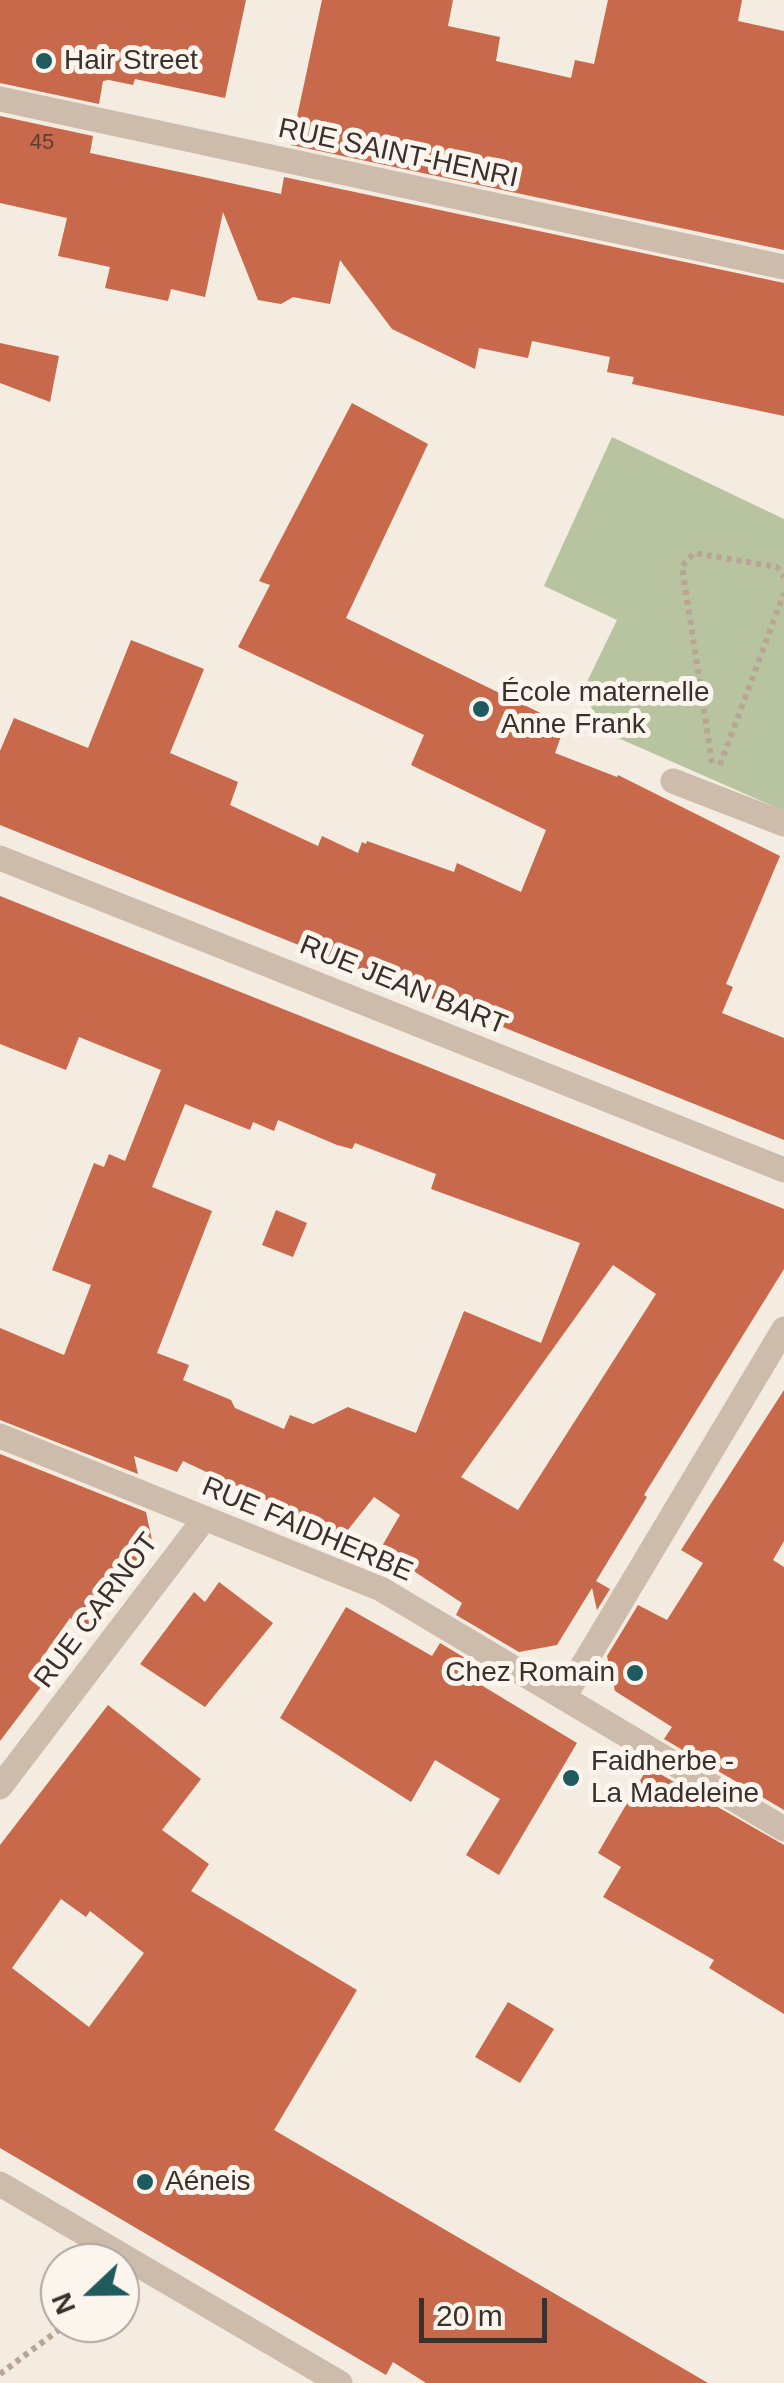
<!DOCTYPE html>
<meta charset="utf-8">
<style>
body{margin:0}
#map{position:relative;width:784px;height:2383px;overflow:hidden;background:#f4ebe1;font-family:Helvetica,sans-serif}
canvas{display:block}
.north{position:absolute;left:40px;top:2243px;width:100px;height:100px;box-sizing:border-box;background:#fbf5ee;border:2px solid #aea6a0;border-radius:50%;rotate:248deg;font-size:28px;font-weight:700;line-height:40px;text-align:center;color:#3b302b}
.north::after{content:'';display:block;margin:auto;width:35px;height:45px;background:#1f5a5e;clip-path:polygon(50% 0,100% 100%,50% 72%,0 100%)}
.scale{position:absolute;left:419px;top:2298px;width:128px;height:45px;box-sizing:border-box;border:5px solid #3b302b;border-top:0;padding-left:12px;font-size:30px;line-height:35px;white-space:nowrap;color:#3b302b;-webkit-text-stroke:8px #fbf5ee;paint-order:stroke}
</style>
<div id="map">
<canvas width="784" height="2383"></canvas>
<div class="north">N</div>
<div class="scale">20 m</div>
</div>
<script>
const ctx = document.querySelector('canvas').getContext('2d');
ctx.lineJoin = 'round';
function fillPath(path, color) {
  ctx.fillStyle = color;
  ctx.fill(path, 'evenodd');
}
function stroke(path, color, width, dash) {
  ctx.strokeStyle = color;
  ctx.lineWidth = width;
  ctx.lineCap = dash ? 'butt' : 'round';
  ctx.setLineDash(dash || []);
  ctx.stroke(path);
}
function write(font, color, halo, rows, align = 'center') {
  ctx.font = font + ' Helvetica,sans-serif';
  ctx.lineWidth = 10;
  ctx.setLineDash([]);
  ctx.textBaseline = 'middle';
  ctx.strokeStyle = halo;
  ctx.fillStyle = color;
  for (const [text, x, y, turn = 0] of rows) {
    ctx.save();
    ctx.translate(x, y);
    ctx.rotate((+turn || 0) * Math.PI / 180);
    ctx.textAlign = isNaN(turn) ? turn : align;
    if (halo) ctx.strokeText(text, 0, 0);
    ctx.fillText(text, 0, 0);
    ctx.restore();
  }
}
const green = new Path2D(`
 M612,437L784,519V811L600,730L584,688L617,620L544,586Z`);
const building = new Path2D(`
 M0,0H246L225,98L135,79L133,85L109,80L103,81L99,104L0,83Z
 M322,0H453L448,26L500,37L496,61L571,78L575,60L594,64L608,0H742L738,21L784,31V250L291,145Z
 M0,116L93,136L90,153L189,174L281,194L284,177L784,283V416L632,384L634,377L607,372L610,357L532,341L528,358L479,348L475,369L392,329L340,260L330,304L293,297L281,304L258,300L223,212L205,297L171,289L168,301L105,288L110,267L58,256L67,218L0,203Z
 M0,343L59,356L50,402L0,383Z
 M352,403L428,444L346,618L565,725L555,753L617,777L618,775L780,856L726,984L733,987L722,1013L784,1038V1140L0,825V751L14,718L88,748L131,640L204,669L170,753L238,782L230,805L318,846L322,836L358,853L362,842L366,844L367,841L454,872L457,863L521,892L546,830L411,765L424,735L238,647L270,585L259,581Z
 M0,896L784,1209V1269L644,1495L647,1497L596,1581L610,1589L597,1610L592,1588L557,1645L519,1652L456,1615L462,1603L403,1564L378,1553L400,1515L374,1497L343,1536L183,1461L177,1472L134,1456L138,1474L0,1420V1328L64,1355L91,1285L52,1270L94,1163L104,1167L109,1154L125,1161L161,1070L79,1037L66,1070L0,1044ZM185,1104L250,1130L253,1122L274,1131L278,1120L337,1145L352,1149L355,1143L436,1174L431,1189L580,1243L541,1343L464,1311L416,1433L348,1407L313,1424L290,1415L284,1429L235,1408L231,1400L183,1380L189,1365L157,1353L212,1211L152,1187ZM613,1265L656,1294L518,1510L461,1477Z
 M276,1210L307,1223L293,1257L262,1245Z
 M784,1390V1541L773,1560L784,1567V1810L664,1739L672,1727L615,1691L607,1656L638,1605L667,1620L703,1563L681,1550Z
 M0,1454L146,1512L153,1545L87,1629L70,1618L44,1655L57,1666L0,1741Z
 M219,1582L273,1623L205,1707L140,1664L194,1592L205,1602Z
 M346,1607L432,1656L440,1643L470,1661L448,1665L577,1743L499,1875L466,1855L500,1799L435,1760L411,1802L280,1718Z
 M108,1705L201,1779L162,1830L209,1864L191,1891L357,1990L274,2130L708,2383H426L393,2362L386,2375L0,2148V1845ZM61,1899L86,1917L90,1911L144,1953L89,2027L12,1968Z
 M648,1767L784,1845V2014L709,1968L714,1960L603,1897L621,1867L598,1853Z
 M508,2002L554,2029L520,2083L475,2057Z`);
const path = new Path2D(`
 M712,763L682,566L694,553L777,567L784,577
 M720,765L784,593
 M0,2374L68,2323`);
const minor = new Path2D(`
 M0,99L784,267
 M673,781L784,824
 M0,858L784,1170
 M0,1436L381,1589L784,1829
 M564,1697L784,1329
 M0,1787L205,1518
 M0,2184L340,2383`);
const markers = [
 [44,61,10,"#1f5a5e"],
 [481,709,10,"#1f5a5e"],
 [635,1673,10,"#1f5a5e"],
 [571,1778,10,"#1f5a5e"],
 [145,2182,10,"#1f5a5e"]
];
const numberNames = [
 ["45",42,143]
];
const poiNames = [
 ["Hair Street",64,61],
 ["École maternelle",501,693],
 ["Anne Frank",501,725],
 ["Chez Romain",615,1673,"right"],
 ["Faidherbe -",591,1762],
 ["La Madeleine",591,1794],
 ["Aéneis",165,2182]
];
const streetNames = [
 ["RUE SAINT-HENRI",398,154,12],
 ["RUE JEAN BART",403,986,22],
 ["RUE FAIDHERBE",307,1530,23],
 ["RUE CARNOT",97,1611,-53]
];
fillPath(green, '#b8c4a0');
fillPath(building, '#c8694b');
stroke(path, '#b9a596', 6, [5, 5]);
stroke(minor, '#cdbbac', 25);
for (const [x, y, r, color] of markers) {
  const dot = new Path2D();
  dot.arc(x, y, r, 0, 2 * Math.PI);
  ctx.fillStyle = color;
  ctx.fill(dot);
  stroke(dot, '#fbf5ee', 4);
}
write('22px', '#5e3e33', null, numberNames);
write('28px', '#3b302b', '#fbf5ee', poiNames, 'left');
write('28px', '#3b302b', '#fbf5ee', streetNames);
</script>
